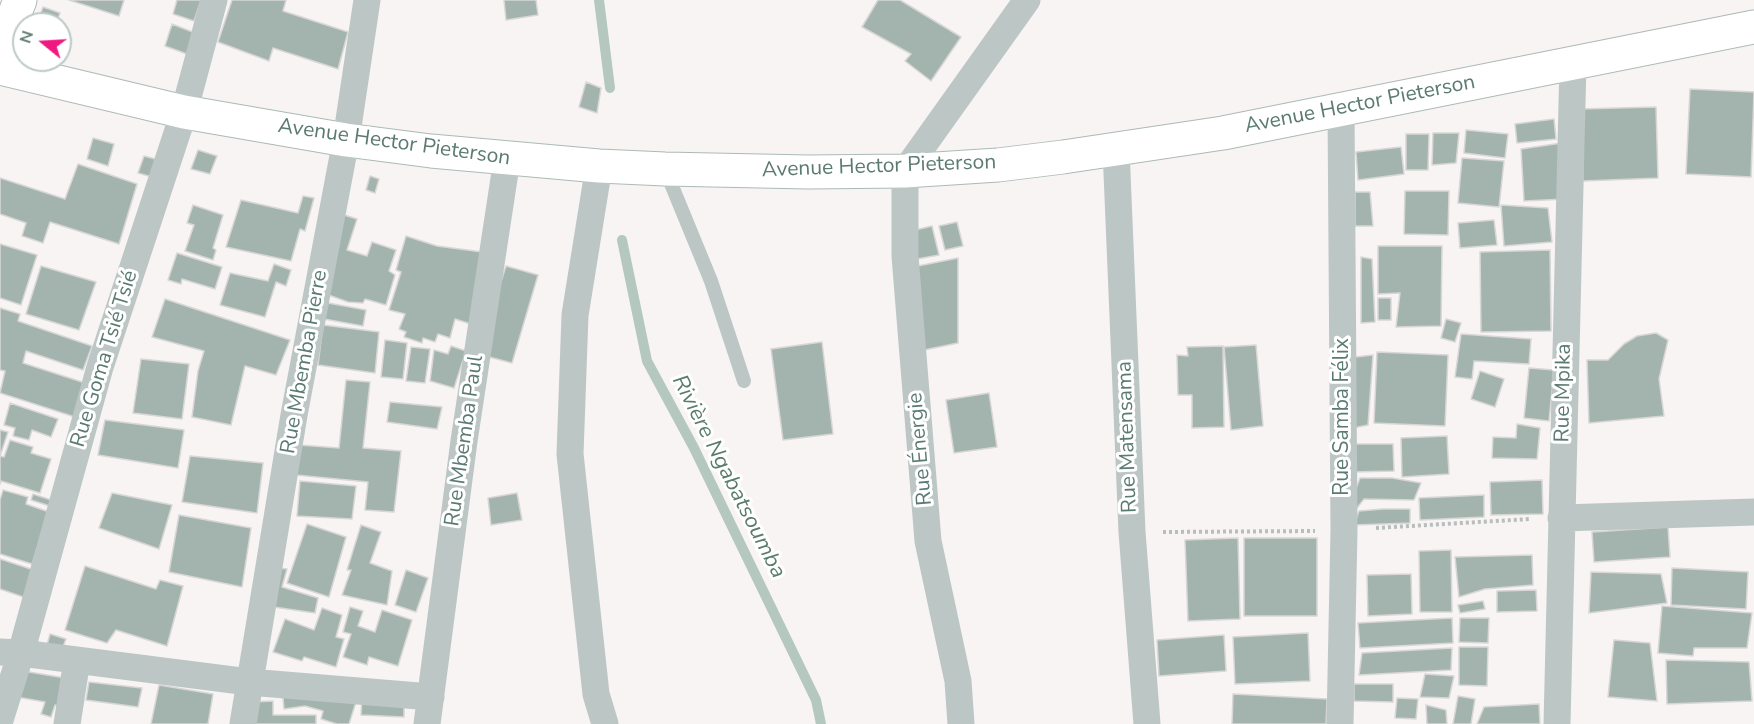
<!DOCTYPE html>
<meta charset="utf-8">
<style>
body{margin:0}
#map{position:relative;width:1754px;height:724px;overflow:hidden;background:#f7f4f3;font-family:"Nunito Sans",sans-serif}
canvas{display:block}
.north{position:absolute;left:12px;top:12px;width:60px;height:60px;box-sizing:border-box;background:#fff;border:2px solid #bdcac7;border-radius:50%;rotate:288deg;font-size:16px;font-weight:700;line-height:24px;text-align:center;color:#5b7b72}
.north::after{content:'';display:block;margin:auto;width:21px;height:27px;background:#f01981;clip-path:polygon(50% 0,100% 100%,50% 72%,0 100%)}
</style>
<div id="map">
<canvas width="1754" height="724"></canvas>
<div class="north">N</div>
</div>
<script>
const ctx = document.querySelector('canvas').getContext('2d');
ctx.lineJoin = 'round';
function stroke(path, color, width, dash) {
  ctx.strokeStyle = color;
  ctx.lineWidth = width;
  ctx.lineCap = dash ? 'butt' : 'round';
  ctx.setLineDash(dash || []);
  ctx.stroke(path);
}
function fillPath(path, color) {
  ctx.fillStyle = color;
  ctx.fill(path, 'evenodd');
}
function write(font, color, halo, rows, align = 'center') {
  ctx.font = font + ' "Nunito Sans",sans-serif';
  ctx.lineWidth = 6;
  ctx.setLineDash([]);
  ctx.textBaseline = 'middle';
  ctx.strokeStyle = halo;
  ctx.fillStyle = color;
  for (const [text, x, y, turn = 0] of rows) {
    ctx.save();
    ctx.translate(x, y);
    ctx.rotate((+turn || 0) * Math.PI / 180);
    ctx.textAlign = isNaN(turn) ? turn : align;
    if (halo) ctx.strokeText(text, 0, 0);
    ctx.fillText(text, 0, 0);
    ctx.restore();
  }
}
const stream = new Path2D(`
 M599,0L610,88
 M622,240L647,361L694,448L816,700L821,724`);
const building = new Path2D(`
 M69,0H124L119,16Z
 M177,0H201L194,21L173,14Z
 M232,0H286L283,11L348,32L338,69L273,48L269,61L218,42Z
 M504,0H536L538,15L506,20Z
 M878,0H900L961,37L931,81L905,61L911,54L862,27Z
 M43,7L60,13L56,24H37Z
 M172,24L195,33L187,54L165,46Z
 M586,82L601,88L597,113L579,107Z
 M1690,89L1754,92L1751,177L1686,174Z
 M1656,107L1658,178L1583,181L1581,109Z
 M1554,119L1556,139L1517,143L1515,124Z
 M1466,130L1508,134L1505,158L1464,153Z
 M1433,133H1459L1456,163L1432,165Z
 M1406,134H1429L1428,170H1406Z
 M93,138L114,144L108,166L87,159Z
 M1562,143L1566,199L1524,201L1521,149Z
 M1401,147L1404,174L1358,180L1356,152Z
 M198,150L217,156L210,174L191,169Z
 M144,156L159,160L152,177L138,173Z
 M1462,158L1504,161L1499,207L1458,203Z
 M78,164L137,184L119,244L50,222L43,243L22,236L26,223L0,214V178L65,199Z
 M370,176L379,179L375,193L366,190Z
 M1405,191H1449L1448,235L1404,234Z
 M1355,192H1370L1373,226H1355Z
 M303,196L314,198L305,231L300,229L291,261L226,247L241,200L298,213Z
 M193,205L223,215L213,248L216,250L213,260L185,251L194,225L187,223Z
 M1501,205L1548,208L1552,242L1504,246Z
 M341,214L357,219L347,250L367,256L372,242L396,250L389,271L395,275L386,305L365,299L363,303L348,302L323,293Z
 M1494,220L1497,245L1460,248L1458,223Z
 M957,222L963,246L945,250L939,226Z
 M932,226L939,255L917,259L911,231Z
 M406,236L437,246L482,252L474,325L455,319L450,338L438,334L435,342L423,338L422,343L404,337L406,332L399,329L405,314L389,310L401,272L396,270Z
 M0,244L37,255L21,305L0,298Z
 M1378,246H1442L1441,326L1396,327L1400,293L1378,294Z
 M1550,250L1551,331L1481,332L1480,252Z
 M177,253L222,267L215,289L182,279L181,284L168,280Z
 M1361,257L1372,259L1375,322L1361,323Z
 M958,258V343L924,350L918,266Z
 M274,264L291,270L286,286L276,282L265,317L220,305L230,273L268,281Z
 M41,266L96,282L79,330L26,314Z
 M506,266L538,275L512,363L478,354Z
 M1378,298H1391V320H1378Z
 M165,299L290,340L276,375L245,366L231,425L192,417L198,371L204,351L152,337Z
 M328,303L366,310L363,326L324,319Z
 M0,308L20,314L18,321L92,346L83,370L26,351L23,363L85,383L75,417L0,393L5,371L0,370Z
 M1446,319L1461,323L1455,342L1441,338Z
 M323,325L379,332L375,373L318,365Z
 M1656,333L1668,340L1659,379L1664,416L1589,423L1587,360H1608L1624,344L1637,336Z
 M1461,334L1531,339L1529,364L1474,361L1472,379L1455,377Z
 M385,340L407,343L403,379L381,377Z
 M822,342L833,434L783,440L771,349Z
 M1256,345L1263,426L1231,430L1224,347Z
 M451,346L466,351L454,388L430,381L434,350L448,354Z
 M1223,346L1224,427L1192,428V395H1178L1177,355L1188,356L1187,347Z
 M411,347L430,349L425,383L406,381Z
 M1377,352L1448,355L1445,426L1374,423Z
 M1373,355L1368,425L1348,429L1347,358Z
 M141,359L189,364L182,419L133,413Z
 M1529,368L1554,370L1549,421L1524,418Z
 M1480,371L1504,379L1495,407L1471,399Z
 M346,380L370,382L363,448L401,451L394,512L365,510L368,482L296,475L299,445L339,448Z
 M989,393L997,447L954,453L946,400Z
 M390,402L442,407L437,429L387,422Z
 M10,403L58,419L51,437L32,430L29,440L13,436L15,428L4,425Z
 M105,420L184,430L178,468L98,455Z
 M1517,424L1540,428L1537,459L1492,458L1493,437L1516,438Z
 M0,430L8,432L0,456L4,457L10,440L33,447L31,453L51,459L40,493L1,481L0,484Z
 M1447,436L1449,474L1402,477L1401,438Z
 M1352,444H1393L1394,471L1352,472Z
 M190,456L263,463L257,513L182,502Z
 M1360,478H1392L1421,483L1414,500L1364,499L1357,508L1348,510Z
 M1542,480L1543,514L1491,515L1490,482Z
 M300,481L356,486L352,519L297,516Z
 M3,490L28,497L26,504L49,512L32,564L0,554V500Z
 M112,493L172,505L159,549L99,528Z
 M517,493L522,520L491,525L488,498Z
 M33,494L54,501L53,507L31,500Z
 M1484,495V517L1420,520L1419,498Z
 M1383,509H1410V523L1354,525L1359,511Z
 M179,515L251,528L242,587L169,572Z
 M307,524L346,537L329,597L287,583Z
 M361,525L381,532L370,563L392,571L387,605L342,595L351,570H347Z
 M1668,527L1670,557L1594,562L1592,532Z
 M1238,538L1240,619L1188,621L1185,540Z
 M1244,538H1317V616H1244Z
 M1451,550L1452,612H1420L1419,551Z
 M1532,555L1533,585L1485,589L1459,597L1455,557Z
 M0,559L37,571L29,599L0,589Z
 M85,566L156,589L160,580L183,586L167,646L116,630L107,643L65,630Z
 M278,568L287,569L282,587L318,598L315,613L274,607Z
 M1672,568L1748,572L1746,609L1671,605Z
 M406,570L428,578L416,612L395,605Z
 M1591,572L1661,574L1667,603L1589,613Z
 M1411,574L1412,614L1368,616L1367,575Z
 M1536,590L1537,611L1497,612V591Z
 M1483,601L1485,609L1460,613L1458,605Z
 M1662,606L1752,613L1747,648H1694L1693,656L1658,653Z
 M350,607L363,611L358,626L375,632L382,610L412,620L398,666L369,657L367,665L343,657L351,634L343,632Z
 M322,608L342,615L336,637L344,639L336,667L304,657L302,661L273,652L285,619L314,630Z
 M1452,618L1453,643L1360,648L1358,623Z
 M1460,618H1489L1488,643L1459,642Z
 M1308,633L1310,681L1235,684L1233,637Z
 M50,634L66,639L62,649L47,645Z
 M1224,635L1226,671L1159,676L1157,640Z
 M1614,640L1650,643L1657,701L1608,697Z
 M1459,647H1488L1487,686L1459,685Z
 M1452,648L1451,670L1359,675L1362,653Z
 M1666,660L1749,662L1752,701L1667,704Z
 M23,671L65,678L59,706L55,705L51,717L41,714L45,702L17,697Z
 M1425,674L1454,676L1449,698L1420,697Z
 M89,682L142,688L138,707L86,700Z
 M1354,684H1393V702L1354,701Z
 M159,685L213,694L208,724H151Z
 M282,687L356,702L349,724H337L321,719L323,711L305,706L284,709Z
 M1233,694L1327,699L1326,724H1232Z
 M1458,696L1475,699L1471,724H1453Z
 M362,698L404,699V717L361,715Z
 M1397,698L1418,699L1416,719L1395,718Z
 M273,701V715H316V724H251L252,702Z
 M1539,704L1540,724H1477L1484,707Z
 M1426,705L1446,710L1447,724H1427Z`);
const path = new Path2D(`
 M1376,528L1530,519
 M1163,532L1315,531`);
const lane = new Path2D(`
 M665,169L711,281L744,381`);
const street = new Path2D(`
 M1116,149L1132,532L1147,724
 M599,166L575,315L570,454L596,694L605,724
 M1561,518L1754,512
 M0,652L21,653L249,682L431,697
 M0,720L21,653L100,367L184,112L214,0
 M67,724L77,660
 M243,724L294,415L346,140L367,0
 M427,724L464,441L507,159
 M961,724L958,681L928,541L905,256V171L1027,0
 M1340,724L1344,530L1341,110
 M1557,724L1573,62`);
const secondary = new Path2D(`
 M0,52L20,0
 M0,68L184,112L346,140L431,151L599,166L665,169L808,172L905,171L998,165L1063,157L1223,133L1754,27`);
const streetNames = [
 ["Avenue Hector Pieterson",1360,105,-11],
 ["Avenue Hector Pieterson",394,143,8],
 ["Avenue Hector Pieterson",879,167,-2],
 ["Rue Goma Tsié Tsié",105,359,-73],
 ["Rue Mbemba Pierre",305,362,-80],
 ["Rue Mpika",1564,393,-89],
 ["Rue Samba Félix",1343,417,-90],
 ["Rue Matensama",1128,437,-92],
 ["Rue Mbemba Paul",465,441,-82],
 ["Rue Énergie",921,449,-95]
];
const waterNames = [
 ["Rivière Ngabatsoumba",728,477,63]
];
stroke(stream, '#b4c8bf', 10);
fillPath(building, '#a3b4af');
stroke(building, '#d8d6d6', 1.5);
stroke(secondary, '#acbab6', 35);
stroke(path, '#b7bebc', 4, [3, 3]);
stroke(lane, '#bcc6c4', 14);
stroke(street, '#bcc6c4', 27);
stroke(secondary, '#fff', 33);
write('21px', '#5b7b72', '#fff', streetNames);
write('italic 22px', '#5a7c6d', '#fff', waterNames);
</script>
